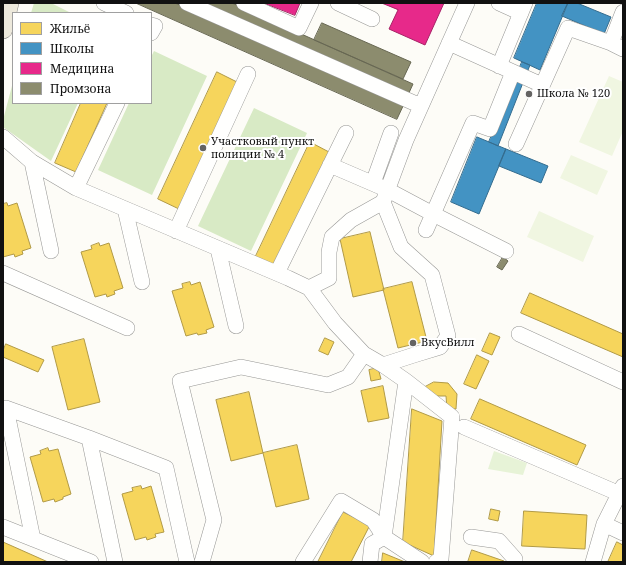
<!DOCTYPE html>
<meta charset="utf-8">
<style>
body{margin:0}
#map{position:relative;width:626px;height:565px;overflow:hidden;background:#fdfcf7;font-family:"Noto Serif",serif}
canvas{display:block}
.frame{position:absolute;inset:0;border:4px solid #111;pointer-events:none}
.legend{position:absolute;left:12px;top:12px;width:140px;height:92px;box-sizing:border-box;background:#fff;border:1px solid #a0a0a0;margin:0;padding:5px 7px;list-style:none;font-size:12px;color:#111}
.legend li{display:flex;align-items:center;gap:8px;height:20px}
.legend b{width:20px;border:1px solid #a0a0a0}
</style>
<div id="map">
<canvas width="626" height="565"></canvas>
<div class="frame"></div>
<ul class="legend">
<li><b style="height:11px;background:#f6d55c"></b>Жильё</li>
<li><b style="height:11px;background:#4393c3"></b>Школы</li>
<li><b style="height:11px;background:#e7298a"></b>Медицина</li>
<li><b style="height:11px;background:#8c8c6e"></b>Промзона</li>
</ul>
</div>
<script>
const ctx = document.querySelector('canvas').getContext('2d');
ctx.lineJoin = 'round';
function fillPath(path, color) {
  ctx.fillStyle = color;
  ctx.fill(path, 'evenodd');
}
function stroke(path, color, width, dash) {
  ctx.strokeStyle = color;
  ctx.lineWidth = width;
  ctx.lineCap = dash ? 'butt' : 'round';
  ctx.setLineDash(dash || []);
  ctx.stroke(path);
}
function write(font, color, halo, rows, align = 'center') {
  ctx.font = font + ' "Noto Serif",serif';
  ctx.lineWidth = 4;
  ctx.setLineDash([]);
  ctx.textBaseline = 'middle';
  ctx.strokeStyle = halo;
  ctx.fillStyle = color;
  for (const [text, x, y, turn = 0] of rows) {
    ctx.save();
    ctx.translate(x, y);
    ctx.rotate((+turn || 0) * Math.PI / 180);
    ctx.textAlign = isNaN(turn) ? turn : align;
    if (halo) ctx.strokeText(text, 0, 0);
    ctx.fillText(text, 0, 0);
    ctx.restore();
  }
}
const green = new Path2D(`
 M494,451L527,463L523,475L488,469Z`);
const forest = new Path2D(`
 M34,3H51L71,13H31Z
 M154,51L207,76L152,195L98,170L129,103H151V57Z
 M13,82V103H78L51,161L3,127V120Z
 M254,108L307,133L251,251L198,226Z`);
const pitch = new Path2D(`
 M609,76L623,82V131L612,156L579,142Z
 M571,155L608,171L597,195L560,178Z
 M539,211L594,236L583,262L527,237Z`);
const homes = new Path2D(`
 M217,72L237,82L179,209L158,199Z
 M81,103H107L76,172L55,163Z
 M310,142L329,152L274,267L255,258Z
 M7,203L8,206L17,203L31,248L22,251L23,254L15,257L14,254L3,257V204Z
 M370,232L384,290L353,297L340,239Z
 M99,243L100,246L109,243L123,288L114,291L115,294L107,297L106,294L95,297L81,252L92,249L91,246Z
 M190,282L191,285L200,282L214,327L206,330L207,333L198,335L197,333L186,336L172,291L183,288L182,284Z
 M412,282L427,341L398,348L383,289Z
 M530,293L623,334V357L521,313Z
 M490,333L500,337L492,355L482,351Z
 M325,338L334,342L328,355L319,351Z
 M84,339L100,402L68,410L52,347Z
 M6,344L44,360L38,372L3,357V351Z
 M477,355L489,361L476,389L464,384Z
 M378,368L381,379L371,381L369,370Z
 M434,382L448,383L457,394L456,409H447L446,396H435L425,387Z
 M383,386L389,418L368,422L361,391Z
 M249,392L263,453L231,461L216,400Z
 M480,399L586,445L577,465L471,419Z
 M412,409L442,421L434,556L403,542Z
 M297,445L309,499L276,507L263,453Z
 M48,448L49,451L58,449L71,494L63,497V499L55,502L54,499L43,502L30,457L41,454L40,451Z
 M141,486L142,489L151,486L164,532L155,534L156,537L147,540L146,537L135,540L122,494L133,491L132,488Z
 M491,509L500,511L498,521L489,519Z
 M524,511L587,515L585,549L522,546Z
 M343,512L370,525L351,562H318Z
 M3,542L48,562H49H3Z
 M617,542L623,545V562H608Z
 M472,550L504,561V562H468Z
 M383,553L405,562H382Z`);
const schools = new Path2D(`
 M537,3H568L540,70L514,58Z
 M568,3H577L611,17L604,34L562,16Z
 M522,62L530,65L498,146L489,142Z
 M477,137L506,149L479,214L451,202Z
 M506,149L548,166L541,183L499,166Z`);
const health = new Path2D(`
 M264,3H300L295,15Z
 M382,3H444L425,45L389,29L398,10Z`);
const industry = new Path2D(`
 M136,3H175L404,104L397,119Z
 M201,3H232L413,84L408,95Z
 M322,23L411,62L403,79L314,40Z
 M503,257L508,261L502,270L497,267Z`);
const minor = new Path2D(`
 M104,3L126,13
 M187,3L421,106
 M244,3L299,28L311,3
 M338,3L372,19
 M499,3L521,13
 M151,25L155,26L151,33
 M449,43L542,85
 M611,43L623,12
 M499,66L525,3
 M3,137L32,162L76,188L288,278L309,288L329,278V252L332,237L351,220L383,202L406,140L467,3
 M516,144L568,28L611,43L623,49
 M32,162L51,251
 M330,165L388,190L433,214L506,251
 M373,183L391,133
 M76,188L117,103
 M125,209L142,282
 M426,230L473,123L490,129L513,72
 M176,231L248,74
 M218,249L236,326
 M3,273L127,328
 M277,273L346,133
 M309,288L335,323L364,354L383,365L406,381L384,537
 M519,334L623,382
 M383,365L414,355L440,347L448,336L432,275L401,247L383,202
 M406,381L452,417L441,559L436,562
 M464,427L620,494
 M89,438L115,562
 M604,524L623,533
 M3,527L91,562
 M471,537L499,541L515,559V562
 M33,539L6,408L89,438L166,468L187,562
 M202,562L214,520L180,381L241,367L328,385L348,377L364,354
 M303,562L341,501L373,520L384,537L422,562
 M370,562L372,544L384,537
 M593,562L604,524L623,486`);
const major = new Path2D(`
 M3,29L9,3`);
const markers = [
 [529,94,4,"#646362"],
 [203,148,4,"#646362"],
 [413,343,4,"#646362"]
];
const poiNames = [
 ["Школа № 120",537,94],
 ["Участковый пункт",211,142],
 ["полиции № 4",211,155],
 ["ВкусВилл",421,343]
];
fillPath(green, '#e7f3d7');
fillPath(forest, '#d8eac5');
fillPath(pitch, '#f0f6e1');
fillPath(homes, '#f6d55c');
stroke(homes, '#b19a46', 1);
fillPath(schools, '#4393c3');
stroke(schools, '#346c8e', 1);
fillPath(health, '#e7298a');
stroke(health, '#a72266', 1);
fillPath(industry, '#8c8c6e');
stroke(industry, '#676752', 1);
stroke(minor, '#979795', 16);
stroke(major, '#858482', 20);
stroke(minor, '#fffffe', 15);
stroke(major, '#ede9dc', 19);
for (const [x, y, r, color] of markers) {
  const dot = new Path2D();
  dot.arc(x, y, r, 0, 2 * Math.PI);
  ctx.fillStyle = color;
  ctx.fill(dot);
  stroke(dot, '#fff', 1.5);
}
write('11px', '#111', '#fff', poiNames, 'left');
</script>
